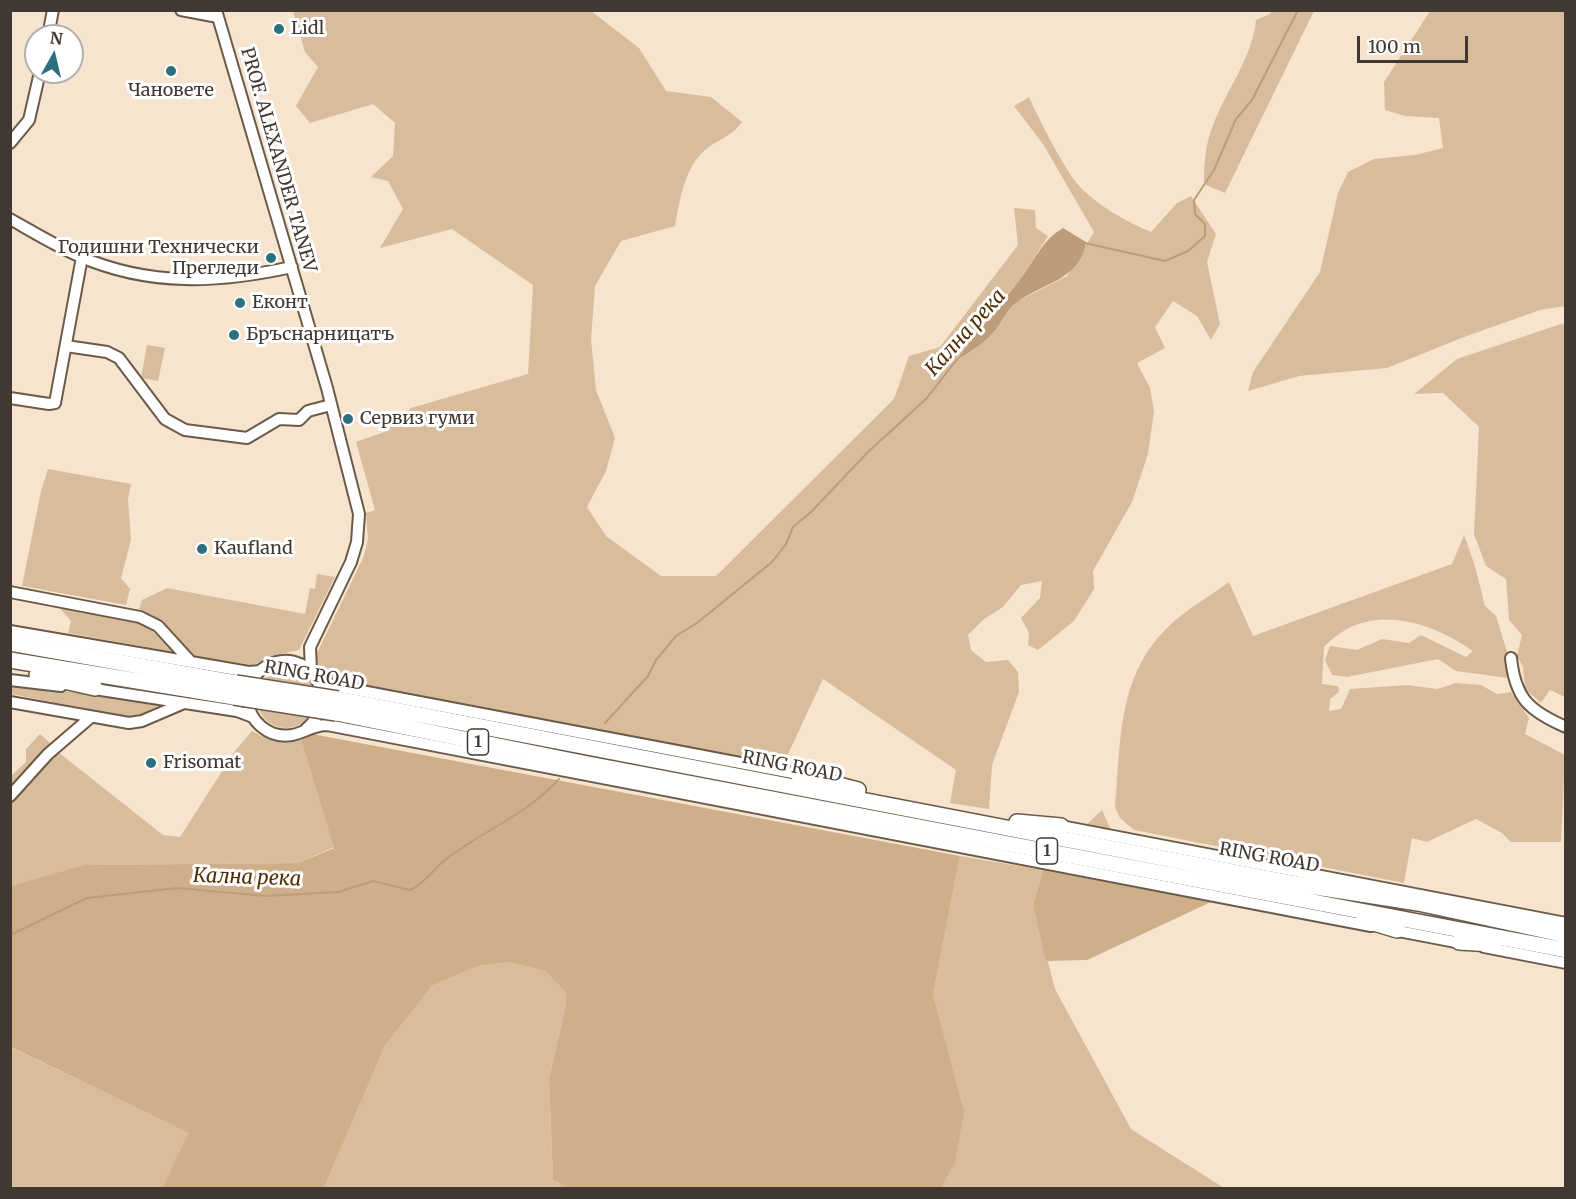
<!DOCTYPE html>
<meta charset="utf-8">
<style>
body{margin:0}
#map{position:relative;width:1576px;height:1199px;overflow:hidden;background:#f6e4cf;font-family:Merriweather,serif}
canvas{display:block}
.frame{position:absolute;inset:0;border:12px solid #413931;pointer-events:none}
.north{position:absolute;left:24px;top:24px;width:60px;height:60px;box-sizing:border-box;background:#fff;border:2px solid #b3b0ad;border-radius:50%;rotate:8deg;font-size:16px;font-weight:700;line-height:24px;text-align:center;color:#413931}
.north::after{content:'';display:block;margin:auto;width:21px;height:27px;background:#2a707f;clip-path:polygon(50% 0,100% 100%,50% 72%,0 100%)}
.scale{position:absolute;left:1357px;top:36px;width:111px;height:27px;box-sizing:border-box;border:3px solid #413931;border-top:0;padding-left:8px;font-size:18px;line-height:21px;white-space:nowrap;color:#413931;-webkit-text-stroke:4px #fff;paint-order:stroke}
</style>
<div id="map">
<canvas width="1576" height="1199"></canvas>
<div class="frame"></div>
<div class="north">N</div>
<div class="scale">100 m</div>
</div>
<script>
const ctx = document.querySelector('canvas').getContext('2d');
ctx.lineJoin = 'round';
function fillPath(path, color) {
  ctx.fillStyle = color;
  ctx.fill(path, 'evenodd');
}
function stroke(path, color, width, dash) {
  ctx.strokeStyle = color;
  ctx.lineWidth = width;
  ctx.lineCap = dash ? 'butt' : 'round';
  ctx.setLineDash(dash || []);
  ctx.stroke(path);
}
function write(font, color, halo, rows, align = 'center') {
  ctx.font = font + ' Merriweather,serif';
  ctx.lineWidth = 6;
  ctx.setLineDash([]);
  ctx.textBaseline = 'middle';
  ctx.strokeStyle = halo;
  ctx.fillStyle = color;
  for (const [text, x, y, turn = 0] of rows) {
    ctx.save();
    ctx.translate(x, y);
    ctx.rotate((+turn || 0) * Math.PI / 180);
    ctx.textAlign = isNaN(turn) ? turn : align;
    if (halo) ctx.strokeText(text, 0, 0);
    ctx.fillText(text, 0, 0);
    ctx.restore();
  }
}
const green = new Path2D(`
 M1272,10L1314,11L1225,193L1204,184C1204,165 1205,146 1212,128C1225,91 1252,60 1256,20L1270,14Z
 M293,11H591L639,48L666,91L711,97L742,122C730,139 714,140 702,153C684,170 679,204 675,226L621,241L595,286L591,339L596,390L615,438L606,471L587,507L606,536L661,576H716L894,399L909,356L940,347L1018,245L1014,208L1035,210L1036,228L1048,236L1019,281L992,311L958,358L972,351L992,334L1004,314L1018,301L1067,276L1094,232L1043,144L1014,106L1029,97C1039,119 1066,174 1083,190C1102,208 1127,222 1151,232L1177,203L1191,196L1216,234L1207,262L1220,324L1211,340L1197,316L1173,301L1155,327L1165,348L1137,363L1150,388L1154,411L1148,454L1132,502L1093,571L1094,589L1074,621L1038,650L1028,645L1029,633L1021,618L1040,598L1042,581L1021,585L1003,607L984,619L968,635L971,650L986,662L1008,660L1018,672L1019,692L992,765L989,809L950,803L956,770L823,679L783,765L331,679C322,673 316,667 316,655L364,556L368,539L366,513L375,510L356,442L387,431L411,408L528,374L533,285L452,229L380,248L403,209L388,181L371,177L393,156L395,123L373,104L310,123L296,106L318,67L305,52Z
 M1430,11H1565V306L1540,310L1464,337L1387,368L1299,376L1248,391L1253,372L1320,272L1338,193L1348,172L1374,159L1415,155L1443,148L1439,118L1405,116L1385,110L1384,82Z
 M1561,324L1566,325L1565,697L1550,690L1541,703L1525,689L1523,667L1517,656L1522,635L1509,620L1506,579L1486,566L1474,534L1479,427L1443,393L1414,394L1457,359Z
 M147,345L165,348L158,381L141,378Z
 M48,469L131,484L128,499L131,540L121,578L130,589L126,605L22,586L41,491Z
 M1464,535L1475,566L1485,606L1496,616L1508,655V678L1456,671L1438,659L1347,677L1332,675L1325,660L1330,646L1357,650L1382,639L1409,643L1421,635L1466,657L1473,651C1428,620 1367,601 1324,647L1322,684L1338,686L1339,692L1330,699L1329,711L1341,709L1350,689L1407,685L1437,689L1456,683L1481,685L1497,694L1511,692L1529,718L1525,734L1565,755L1561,842H1511L1502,833L1476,819L1427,842L1412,838L1404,883L1134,830L1120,818L1115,807C1121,742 1117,678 1166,629C1183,611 1209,597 1229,582L1253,636L1452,564Z
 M317,574L335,577L299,650L271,656L253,665L198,657L189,652L169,628L152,615L139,609L142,600L167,588L305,614L310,588L315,589Z
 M58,606L131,620L148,627L173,652L68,633L71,621Z
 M257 699a29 29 0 1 1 58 0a29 29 0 1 1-58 0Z
 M10,684L161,704L142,714L126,716L11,694Z
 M252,731C270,741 281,746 301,740L334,847L298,863L83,865L11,886V800L32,775L58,752L163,835L180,837L235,751Z
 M40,734L52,745L11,788V776L26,762V749Z
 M1102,810L1111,830L1086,825Z
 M960,856L1043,870L1033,905L1055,989L1131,1129L1224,1188H941L955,1163L933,995Z
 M509,962L545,971L565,992L566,1005L549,1078L553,1180L567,1188H324L385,1046L432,986L478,966Z
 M10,1047L190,1133L162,1188H13L10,1180Z`);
const forest = new Path2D(`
 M312,734L960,856L933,995L964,1112L955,1163L941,1188H567L553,1180L549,1078L566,1005L565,992L545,971L509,962L478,966L432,986L385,1046L324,1188H162L189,1133L11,1047L10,886L83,865L298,863L334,848L301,740Z
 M1043,870L1211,902L1087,960L1046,961L1033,905Z`);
const water = new Path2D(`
 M1063,228L1086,242C1081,280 1040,284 1016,303C1004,312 1001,325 991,335C981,345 969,353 957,359C977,332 998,307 1018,282C1033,263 1042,240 1063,228Z`);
const stream = new Path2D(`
 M1085,243L1165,261L1188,251L1205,236V224L1195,214L1194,200L1214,170L1236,119L1252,100L1298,10
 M605,723L648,676L656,660L676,636L697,623L772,562L786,544L793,527L811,512L868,452L926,399L958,358
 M10,935L87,898L177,888L266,896L338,892L373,881L410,890C425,883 433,870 445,860C482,831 528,814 559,779
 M516,1188H559`);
const minor = new Path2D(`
 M181,10L218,17
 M216,10L327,388L359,514L357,542L351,562L310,647L311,671
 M48,36L53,10
 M10,143L29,120L40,72
 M10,219C33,232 56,246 79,256C150,287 219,283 292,267
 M66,346L107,352L119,358L165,419L185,430L247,438L279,419L299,420L308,411L331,405
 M10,398L49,404L55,403L82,257
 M10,592L140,617L158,626L191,662
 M10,631L249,672L260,671
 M1511,658C1515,698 1529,711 1566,727
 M317,678L330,685L798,774
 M10,680L61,686
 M88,688L237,711L253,717
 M10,702L129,723L142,721L184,703
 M305,730C344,698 306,642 265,667C255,673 248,686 248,698C248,721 269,739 292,735C304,733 313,725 327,725C676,789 1023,860 1371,926
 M10,796L48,754L91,717
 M1061,826L1566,923
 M1393,930L1466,944
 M1484,947L1566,963`);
const highway = new Path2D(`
 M10,643L236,683
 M10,660L234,697
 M37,675L95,688
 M338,699L1297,884L1418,903L1566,935
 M336,713L578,762L1566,950
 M798,774L858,790
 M1017,822L1061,826
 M1364,920L1397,930
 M1459,942L1492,944`);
const highwayBridge = new Path2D(`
 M236,683L338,699
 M234,697L336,713`);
const markers = [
 [279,29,6,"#2a707f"],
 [171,71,6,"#2a707f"],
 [271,258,6,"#2a707f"],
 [240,303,6,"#2a707f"],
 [234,335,6,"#2a707f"],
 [348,419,6,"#2a707f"],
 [202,549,6,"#2a707f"],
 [151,763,6,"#2a707f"]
];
const shields = [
 [478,742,21],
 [1047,851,21]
];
const shieldNames = [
 ["1",478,742],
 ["1",1047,851]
];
const poiNames = [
 ["Lidl",291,29],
 ["Чановете",171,91,"center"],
 ["Годишни Технически",259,248,"right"],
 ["Прегледи",259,269,"right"],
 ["Еконт",252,303],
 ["Бръснарницатъ",246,335],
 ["Сервиз гуми",360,419],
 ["Kaufland",214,549],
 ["Frisomat",163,763]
];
const streetNames = [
 ["PROF. ALEXANDER TANEV",278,160,74],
 ["RING ROAD",314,676,10],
 ["RING ROAD",792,767,11],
 ["RING ROAD",1269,858,10]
];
const waterNames = [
 ["Кална река",966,333,-48],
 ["Кална река",247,878,2]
];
fillPath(green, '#d9bc9c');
fillPath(forest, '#cfaf8a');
fillPath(water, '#bd9d79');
stroke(stream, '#bd9d79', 2);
stroke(minor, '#6a5a48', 14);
stroke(highway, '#6a5a48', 18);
stroke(minor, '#fff', 10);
stroke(highway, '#fff', 15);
stroke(highwayBridge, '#6a5a48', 18, []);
stroke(highwayBridge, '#fff', 15);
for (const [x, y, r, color] of markers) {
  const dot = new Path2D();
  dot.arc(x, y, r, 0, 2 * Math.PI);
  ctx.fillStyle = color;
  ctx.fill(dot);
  stroke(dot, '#fff', 2);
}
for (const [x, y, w] of shields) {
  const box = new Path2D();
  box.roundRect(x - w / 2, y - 13, w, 26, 4.5);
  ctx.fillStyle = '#fff';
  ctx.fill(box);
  stroke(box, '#413931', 1.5);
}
write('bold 16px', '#413931', null, shieldNames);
write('18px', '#413931', '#fff', poiNames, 'left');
write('18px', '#413931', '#fff', streetNames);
write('italic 20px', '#4f2f00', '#fff', waterNames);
</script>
